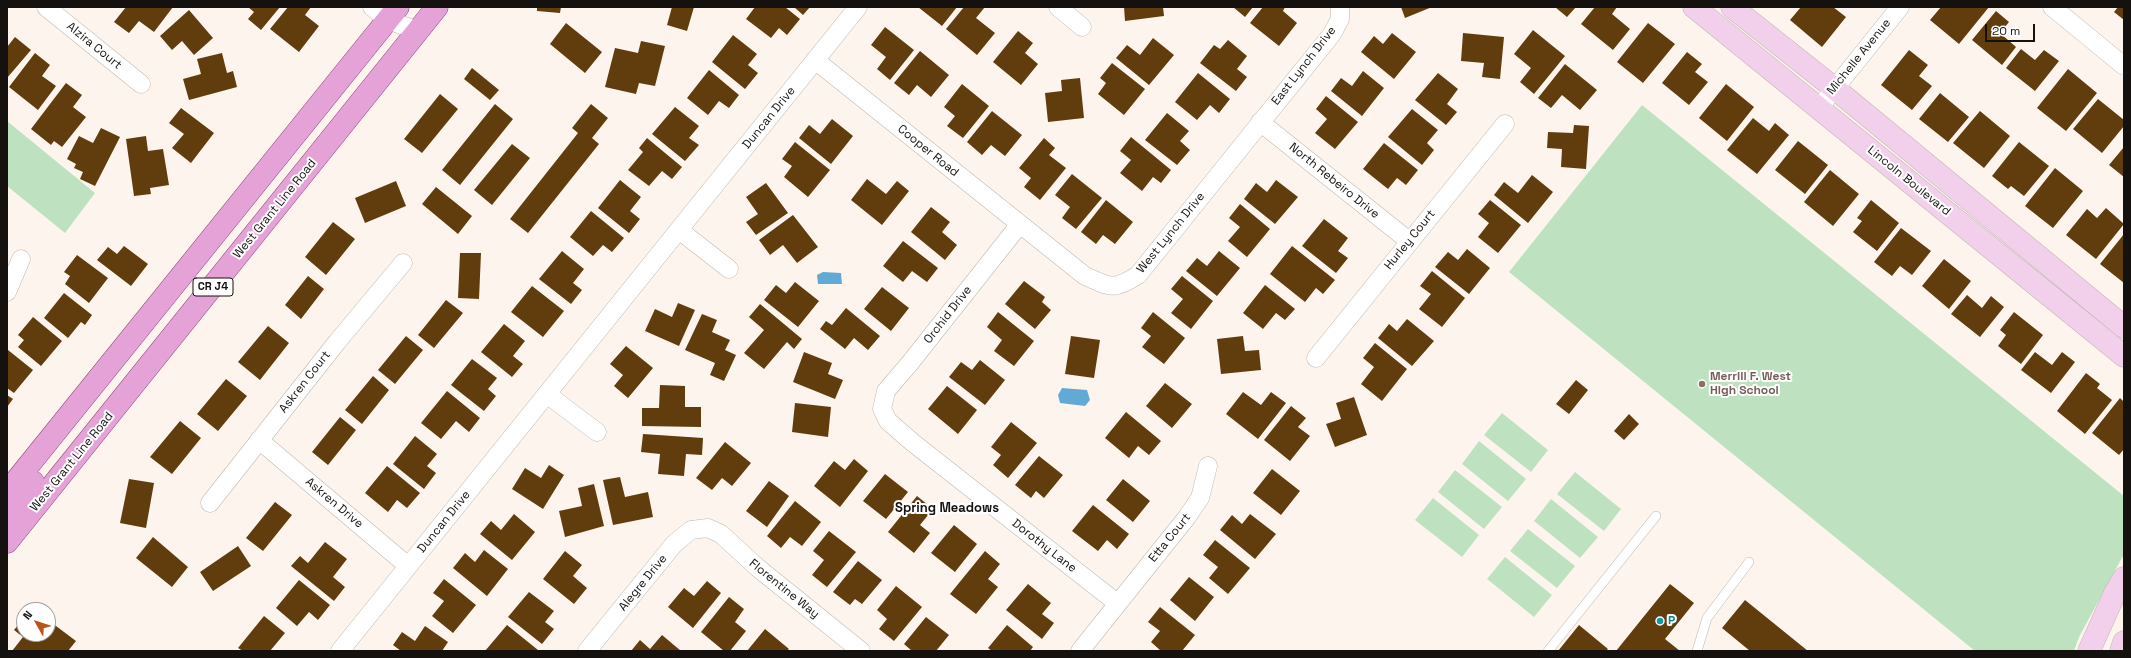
<!DOCTYPE html>
<style>
body{margin:0}
#map{position:relative;width:2131px;height:658px;overflow:hidden;background:#fdf5ed;font-family:"Space Grotesk",sans-serif}
canvas{display:block}
.frame{position:absolute;inset:0;border:8px solid #14110e;pointer-events:none}
.north{position:absolute;left:16px;top:602px;width:40px;height:40px;box-sizing:border-box;background:#fff;border:1px solid #a1a09f;border-radius:50%;rotate:309deg;font-size:11px;font-weight:700;line-height:16px;text-align:center;color:#14110e}
.north::after{content:'';display:block;margin:auto;width:14px;height:18px;background:#b85618;clip-path:polygon(50% 0,100% 100%,50% 72%,0 100%)}
.scale{position:absolute;left:1985px;top:24px;width:50px;height:18px;box-sizing:border-box;border:2px solid #14110e;border-top:0;padding-left:5px;font-size:12px;line-height:14px;white-space:nowrap;color:#14110e;-webkit-text-stroke:3px #fff;paint-order:stroke}
</style>
<div id="map">
<canvas width="2131" height="658"></canvas>
<div class="frame"></div>
<div class="north">N</div>
<div class="scale">20 m</div>
</div>
<script>
const ctx = document.querySelector('canvas').getContext('2d');
ctx.lineJoin = 'round';
function fillPath(path, color) {
  ctx.fillStyle = color;
  ctx.fill(path, 'evenodd');
}
function stroke(path, color, width, dash) {
  ctx.strokeStyle = color;
  ctx.lineWidth = width;
  ctx.lineCap = dash ? 'butt' : 'round';
  ctx.setLineDash(dash || []);
  ctx.stroke(path);
}
function write(font, color, halo, rows, align = 'center') {
  ctx.font = font + ' "Space Grotesk",sans-serif';
  ctx.lineWidth = 4;
  ctx.setLineDash([]);
  ctx.textBaseline = 'middle';
  ctx.strokeStyle = halo;
  ctx.fillStyle = color;
  for (const [text, x, y, turn = 0] of rows) {
    ctx.save();
    ctx.translate(x, y);
    ctx.rotate((+turn || 0) * Math.PI / 180);
    ctx.textAlign = isNaN(turn) ? turn : align;
    if (halo) ctx.strokeText(text, 0, 0);
    ctx.fillText(text, 0, 0);
    ctx.restore();
  }
}
const green = new Path2D(`
 M1642,105L2124,496V554L2079,637L2074,651H1975L1509,272Z
 M7,121L95,193L65,233L7,186Z
 M1502,413L1548,450L1531,472L1484,435Z
 M1479,441L1526,479L1508,501L1462,464Z
 M1455,470L1502,507L1484,529L1438,492Z
 M1575,472L1621,509L1604,531L1557,494Z
 M1433,498L1479,535L1462,557L1415,520Z
 M1551,499L1598,537L1580,558L1534,521Z
 M1528,529L1575,566L1557,588L1510,551Z
 M1505,557L1552,595L1534,617L1487,579Z`);
const water = new Path2D(`
 M823,272L841,273L842,284H818L817,275Z
 M1062,388L1087,390L1090,400L1085,406L1060,403L1058,395Z`);
const building = new Path2D(`
 M126,7H173L154,32L139,21L129,33L114,22Z
 M248,7H280L261,30L248,19L254,12Z
 M288,7H311L305,15L319,26L299,52L270,29Z
 M537,7H561L560,13L537,11Z
 M672,7H694L687,31L667,25Z
 M755,7H785L800,19L787,35L779,28L771,38L746,19Z
 M794,7H810L803,15Z
 M918,7H957L942,26Z
 M964,7H985L976,18L995,33L977,55L946,29Z
 M1124,7H1163L1164,16L1125,21Z
 M1233,7H1253L1245,17Z
 M1263,7H1285L1283,11L1297,23L1279,46L1250,23Z
 M1401,7H1432L1405,18Z
 M1555,7H1576L1567,17Z
 M1595,7H1617L1612,14L1630,29L1613,50L1581,24Z
 M1801,7H1833L1846,17L1822,47L1790,20Z
 M1941,7H1989L1959,44L1930,20Z
 M2118,7H2124V20L2114,12Z
 M189,10L213,38L194,55L182,41L172,50L160,36Z
 M1996,11L2009,22L2000,33L2016,47L2002,65L1972,40Z
 M566,23L602,52L585,73L550,44Z
 M1648,23L1675,44L1643,83L1617,62Z
 M885,27L914,50L890,80L877,69L886,57L871,45Z
 M1533,30L1565,56L1534,94L1520,82L1531,68L1514,54Z
 M1018,31L1033,43L1025,53L1038,64L1021,85L993,62Z
 M1392,33L1416,52L1394,79L1361,52L1374,36L1383,44Z
 M1463,33L1504,37L1500,79L1482,77L1484,63L1461,61Z
 M733,35L757,54L748,65L758,73L745,89L712,62Z
 M15,37L31,50L7,78V47Z
 M1153,38L1174,55L1149,85L1116,58L1127,45L1140,55Z
 M1228,40L1247,56L1237,69L1247,77L1236,91L1200,63L1214,45L1220,49Z
 M641,41L665,46L655,86L639,83L636,94L605,87L615,48L638,53Z
 M2021,49L2035,60L2044,50L2059,61L2035,91L2006,68Z
 M1909,50L1928,65L1919,76L1932,86L1912,110L1881,85Z
 M920,51L949,75L931,97L917,85L909,95L894,83Z
 M1687,52L1702,64L1695,72L1708,82L1689,105L1662,83Z
 M35,53L50,65L42,76L56,86L38,110L9,87Z
 M222,53L227,73L233,71L237,87L189,100L183,79L201,74L197,59Z
 M1112,63L1145,89L1124,115L1098,94L1106,83L1100,78Z
 M1565,64L1597,90L1580,110L1562,95L1551,108L1538,98Z
 M472,68L499,90L490,100L464,79Z
 M2068,69L2097,93L2066,131L2037,108Z
 M709,70L739,95L729,108L719,101L708,115L687,98Z
 M1363,71L1384,88L1362,116L1331,91L1341,78L1352,86Z
 M1198,73L1230,99L1219,113L1210,105L1197,120L1175,102Z
 M1438,73L1458,89L1447,104L1457,112L1446,125L1415,100Z
 M1080,78L1084,118L1048,122L1045,93L1062,91L1061,80Z
 M66,83L82,95L73,107L86,117L62,147L54,141L51,145L31,129Z
 M962,84L989,106L963,138L947,126L955,116L944,107Z
 M1726,84L1754,107L1727,141L1699,118Z
 M1940,93L1969,117L1948,142L1919,119Z
 M440,94L458,109L422,153L404,139Z
 M1326,96L1358,122L1335,149L1315,133L1327,119L1316,109Z
 M2098,99L2124,120V126L2102,153L2073,129Z
 M495,104L513,119L460,185L442,170Z
 M591,104L608,118L592,138L599,144L528,233L510,219L578,133L572,128Z
 M675,107L699,126L689,138L699,145L685,161L652,134Z
 M181,108L214,133L191,163L172,148L184,134L169,123Z
 M1412,109L1438,130L1427,143L1434,150L1422,165L1388,137Z
 M992,111L1022,135L1005,156L991,145L982,155L967,142Z
 M1980,111L2010,136L1984,168L1953,143Z
 M1167,113L1189,131L1180,141L1190,150L1177,165L1145,140Z
 M1753,118L1769,131L1775,123L1789,135L1757,174L1727,150Z
 M832,119L853,136L831,164L799,138L809,125L820,134Z
 M1574,125L1589,126L1586,169L1561,167L1562,149L1547,148L1548,132L1573,133Z
 M101,128L120,137L95,186L80,179L83,172L74,168L76,164L67,159L79,136L93,143Z
 M146,136L148,151L163,149L169,185L150,188L151,194L134,196L126,139Z
 M1131,137L1171,170L1161,183L1153,177L1142,191L1120,173L1131,160L1120,151Z
 M647,138L682,167L672,179L662,171L649,186L628,170L643,152L639,148Z
 M1044,138L1055,148L1049,155L1066,168L1040,200L1024,187L1031,178L1019,168Z
 M1798,141L1828,165L1805,194L1775,170Z
 M795,142L830,170L808,197L784,177L792,166L782,159Z
 M2019,142L2049,166L2024,196L2011,186L2008,189L1992,176Z
 M1384,143L1418,170L1406,185L1397,178L1388,189L1363,169Z
 M512,144L530,158L492,205L474,190Z
 M2124,147V177L2109,165Z
 M2055,168L2083,191L2053,228L2025,206Z
 M1830,170L1859,194L1833,226L1804,202Z
 M1072,174L1102,198L1076,229L1062,218L1070,207L1055,195Z
 M1532,175L1553,192L1528,223L1494,195L1504,182L1518,193Z
 M867,179L886,194L897,181L909,191L882,225L851,200Z
 M620,180L641,197L630,211L640,219L629,233L598,208Z
 M1276,180L1298,197L1275,224L1244,199L1256,183L1267,192Z
 M396,181L406,206L365,223L355,198Z
 M766,183L788,213L756,235L746,222L758,214L746,197Z
 M436,187L472,216L458,234L422,204Z
 M1106,200L1133,222L1115,244L1103,235L1096,244L1081,232Z
 M1490,200L1521,225L1498,253L1478,237L1489,223L1478,214Z
 M1871,200L1899,223L1877,251L1853,232L1862,221L1857,218Z
 M1240,204L1270,229L1247,257L1228,241L1240,227L1229,218Z
 M931,207L950,222L942,232L957,245L945,260L911,232Z
 M2106,208L2124,224L2096,259L2066,235L2087,209L2097,218Z
 M591,211L624,238L612,252L603,245L593,256L570,237Z
 M793,215L818,247L797,263L783,245L770,255L759,240Z
 M1324,219L1348,238L1338,251L1348,258L1336,273L1302,246Z
 M333,222L355,239L326,275L305,257Z
 M1901,228L1931,251L1912,275L1900,266L1892,276L1874,262Z
 M2124,234V283L2100,264Z
 M903,241L938,268L927,282L912,271L903,282L883,266Z
 M124,246L148,264L131,286L97,260L108,247L117,254Z
 M1292,246L1335,280L1323,294L1316,288L1305,302L1270,274Z
 M1467,249L1490,268L1469,294L1435,267L1448,252L1458,260Z
 M562,251L584,269L573,283L582,290L571,304L539,279Z
 M1219,251L1240,268L1217,296L1186,271L1197,258L1207,266Z
 M460,253H481L479,299L458,298Z
 M77,255L108,278L89,303L65,284L70,276L64,272Z
 M1944,259L1971,281L1949,309L1922,286Z
 M1432,271L1465,298L1442,327L1419,309L1431,294L1420,286Z
 M308,276L324,289L301,319L285,305Z
 M1182,276L1213,301L1191,329L1171,313L1183,299L1171,289Z
 M1024,281L1045,297L1042,302L1051,310L1035,329L1005,304Z
 M795,282L819,301L798,327L764,300L776,285L786,293Z
 M1265,285L1295,309L1285,320L1276,313L1263,329L1243,313Z
 M532,286L564,311L543,337L511,312Z
 M882,287L909,308L891,331L864,309Z
 M64,293L92,315L85,325L81,322L68,338L44,318Z
 M1967,295L1982,308L1991,296L2004,307L1980,337L1951,314Z
 M446,300L463,313L434,348L418,335Z
 M678,303L695,310L679,346L645,331L655,309L672,317Z
 M760,304L802,339L794,349L787,342L764,369L744,353L764,330L749,317Z
 M846,308L880,336L868,350L854,338L845,349L820,329L826,321L832,325Z
 M998,312L1034,341L1014,366L994,351L1002,340L987,327Z
 M1153,312L1185,338L1164,364L1142,347L1151,336L1141,328Z
 M2014,312L2043,335L2021,364L1998,346L2006,335L2000,330Z
 M702,314L717,320L712,332L730,340L725,350L736,355L724,381L710,375L715,363L685,350Z
 M33,317L62,341L41,366L18,347L24,340L18,335Z
 M1407,319L1434,341L1412,366L1378,338L1389,324L1397,331Z
 M504,324L525,341L513,356L523,364L512,377L481,352Z
 M268,326L289,343L260,380L238,362Z
 M406,336L423,350L395,384L378,370Z
 M1071,336L1100,340L1094,378L1065,374Z
 M1243,336L1245,351L1259,350L1261,370L1221,374L1217,339Z
 M1375,343L1407,369L1382,401L1361,384L1374,367L1363,358Z
 M626,346L653,368L628,398L614,386L623,375L610,364Z
 M8,350L33,370L14,393L7,388Z
 M804,352L832,363L828,374L843,380L835,399L793,382Z
 M2035,352L2052,365L2062,352L2075,362L2051,393L2021,370Z
 M472,359L497,378L488,389L496,396L484,411L451,385Z
 M980,360L1005,380L985,405L949,377L961,362L972,370Z
 M2086,373L2100,384L2097,388L2112,400L2085,434L2057,411Z
 M373,376L389,390L362,424L345,410Z
 M226,379L247,396L218,431L197,414Z
 M1576,380L1588,390L1569,414L1556,404Z
 M1165,383L1192,404L1172,428L1146,406Z
 M660,385L685,386V407H701V427L642,426V408H659Z
 M947,386L977,410L958,434L928,409Z
 M447,391L480,418L469,432L456,421L441,439L421,423Z
 M1243,392L1261,405L1271,392L1286,403L1258,439L1226,414Z
 M7,395L13,399L7,407Z
 M1354,397L1367,435L1335,447L1326,424L1341,419L1336,403Z
 M2120,398L2124,402V449L2119,455L2092,433Z
 M795,403L831,407L828,437L792,432Z
 M1291,406L1306,418L1298,427L1310,436L1290,461L1264,440Z
 M1126,412L1161,441L1149,455L1138,446L1129,458L1105,438Z
 M1629,414L1639,424L1624,440L1614,431Z
 M340,417L356,430L328,465L312,452Z
 M180,421L201,438L172,474L150,457Z
 M1011,422L1037,443L1008,478L993,465L1001,455L991,447Z
 M643,434L703,438L702,455L686,454L684,476L658,474L660,454L641,452Z
 M415,436L437,454L427,466L436,473L424,489L393,464Z
 M725,442L751,463L732,486L722,478L712,490L696,478Z
 M1039,456L1063,475L1044,498L1036,491L1031,498L1015,485Z
 M854,459L868,471L840,507L814,486L834,461L845,470Z
 M549,465L564,475L543,509L512,489L525,468L541,478Z
 M387,466L420,493L407,508L397,500L388,512L365,493Z
 M1272,469L1300,491L1281,515L1253,493Z
 M885,474L908,492L886,519L863,501Z
 M620,477L625,497L648,492L653,517L613,525L603,480Z
 M129,479L154,483L146,528L120,523Z
 M1123,479L1150,501L1133,522L1106,500Z
 M769,481L789,496L767,527L746,511Z
 M594,484L604,526L565,537L559,511L582,506L578,488Z
 M917,496L933,509L920,525L930,533L914,553L888,532Z
 M795,501L821,522L802,546L790,537L781,548L767,536Z
 M275,502L292,515L263,551L246,538Z
 M1093,505L1129,534L1117,549L1107,540L1098,551L1072,531Z
 M514,514L535,532L512,560L480,534L491,521L501,530Z
 M1250,514L1276,534L1255,559L1220,530L1232,515L1242,524Z
 M954,525L977,544L955,572L931,553Z
 M829,531L856,552L827,587L812,575L824,560L813,551Z
 M153,537L188,567L172,587L136,558Z
 M1215,540L1250,568L1228,594L1209,578L1218,567L1203,555Z
 M325,542L347,559L333,577L345,587L334,601L291,566L300,556L308,563Z
 M238,546L251,566L213,591L200,572Z
 M484,550L508,569L487,596L453,568L465,553L475,562Z
 M565,551L582,565L573,576L587,588L574,604L543,579Z
 M985,551L1000,564L988,579L998,587L976,614L950,594Z
 M858,561L882,580L862,604L855,599L850,605L833,592Z
 M1189,577L1214,597L1195,621L1170,600Z
 M444,579L476,605L453,633L432,616L444,601L433,593Z
 M299,580L330,605L318,620L309,612L297,626L276,608Z
 M707,581L721,593L693,628L668,607L684,588L694,596Z
 M1028,584L1051,603L1042,614L1054,623L1042,639L1006,610Z
 M1670,584L1694,603L1665,639L1680,651H1616Z
 M896,586L922,607L894,641L879,629L887,619L877,610Z
 M529,592L554,611L545,622L554,629L542,644L508,617Z
 M729,597L744,609L735,622L746,631L730,651H724L701,632Z
 M1745,600L1808,651H1750L1722,628Z
 M1160,607L1195,635L1182,651H1161L1151,642L1160,631L1148,622Z
 M264,616L285,633L270,651H243L238,648Z
 M926,617L949,635L936,651H912L904,644Z
 M24,618V634H48V620L76,641L68,651H12L23,637L14,630Z
 M507,625L538,650L536,651H485Z
 M1007,625L1033,647L1030,651H992L988,648Z
 M1579,625L1608,649L1606,651H1558Z
 M425,626L448,642L442,651H401L393,645L402,632L415,641Z
 M765,629L789,649L787,651H747Z
 M662,635L681,651H631L640,640L650,649Z`);
const lane = new Path2D(`
 M1548,651L1656,516
 M1697,651L1707,618L1749,562`);
const street = new Path2D(`
 M46,7L141,84
 M372,7L388,20L418,31
 M1058,7L1082,27
 M2052,7L2124,66
 M815,60L1085,276C1111,287 1113,291 1138,275L1332,34L1340,19V7
 M1819,108L1900,7
 M1260,122L1409,241
 M1020,224L910,363L886,391L882,409L888,421L912,442L1117,603
 M679,230L729,269
 M7,292L21,259
 M1316,358L1505,124
 M548,395L597,432
 M259,440L408,566
 M210,503L337,342L403,263
 M340,651L858,7
 M587,651L674,544L691,530L708,528L721,534L758,568L861,651
 M1080,651L1187,517L1200,498L1208,466`);
const secondary = new Path2D(`
 M1694,7L2124,356
 M1732,7L1834,88L2124,327
 M2089,651L2115,593L2124,578
 M2121,651L2124,642`);
const primary = new Path2D(`
 M7,492L398,7
 M7,515L33,482
 M7,542L437,7`);
const markers = [
 [1702,384,4,"#8d6e63"],
 [1660,621,4,"#0f9aa8"]
];
const shields = [
 [213,287,40]
];
const shieldNames = [
 ["CR J4",213,287]
];
const streetNames = [
 ["Alzira Court",94,46,39],
 ["Michelle Avenue",1859,57,-51],
 ["East Lynch Drive",1304,66,-52],
 ["Duncan Drive",769,118,-51],
 ["Cooper Road",928,151,39],
 ["North Rebeiro Drive",1334,181,39],
 ["Lincoln Boulevard",1909,181,39],
 ["West Grant Line Road",275,209,-51],
 ["West Lynch Drive",1171,233,-51],
 ["Hurley Court",1410,240,-51],
 ["Orchid Drive",948,315,-52],
 ["Askren Court",305,382,-52],
 ["West Grant Line Road",72,462,-51],
 ["Askren Drive",334,503,40],
 ["Duncan Drive",444,522,-51],
 ["Etta Court",1170,538,-51],
 ["Dorothy Lane",1044,546,38],
 ["Alegre Drive",643,583,-51],
 ["Florentine Way",784,589,39]
];
const educationNames = [
 ["Merrill F. West",1710,377],
 ["High School",1710,391]
];
const cultureNames = [
 ["P",1668,621]
];
const neighbourhoodNames = [
 ["Spring Meadows",947,508]
];
fillPath(green, '#bee2bf');
fillPath(water, '#61aad6');
fillPath(building, '#613d0e');
stroke(lane, '#bfb8b0', 10);
stroke(street, '#bfb8b0', 19);
stroke(secondary, '#bfb8b0', 23);
stroke(primary, '#90477f', 23);
stroke(lane, '#fff', 9);
stroke(street, '#fff', 18);
stroke(secondary, '#f2d0eb', 22);
stroke(primary, '#e5a2d7', 22);
for (const [x, y, r, color] of markers) {
  const dot = new Path2D();
  dot.arc(x, y, r, 0, 2 * Math.PI);
  ctx.fillStyle = color;
  ctx.fill(dot);
  stroke(dot, '#fff', 1.5);
}
for (const [x, y, w] of shields) {
  const box = new Path2D();
  box.roundRect(x - w / 2, y - 9, w, 18, 3);
  ctx.fillStyle = '#fff';
  ctx.fill(box);
  stroke(box, '#14110e', 1);
}
write('bold 11px', '#14110e', null, shieldNames);
write('12px', '#14110e', '#fff', streetNames);
write('bold 12px', '#785e54', '#fff', educationNames, 'left');
write('bold 12px', '#0d838f', '#fff', cultureNames, 'left');
write('bold 13px', '#14110e', '#fff', neighbourhoodNames);
</script>
